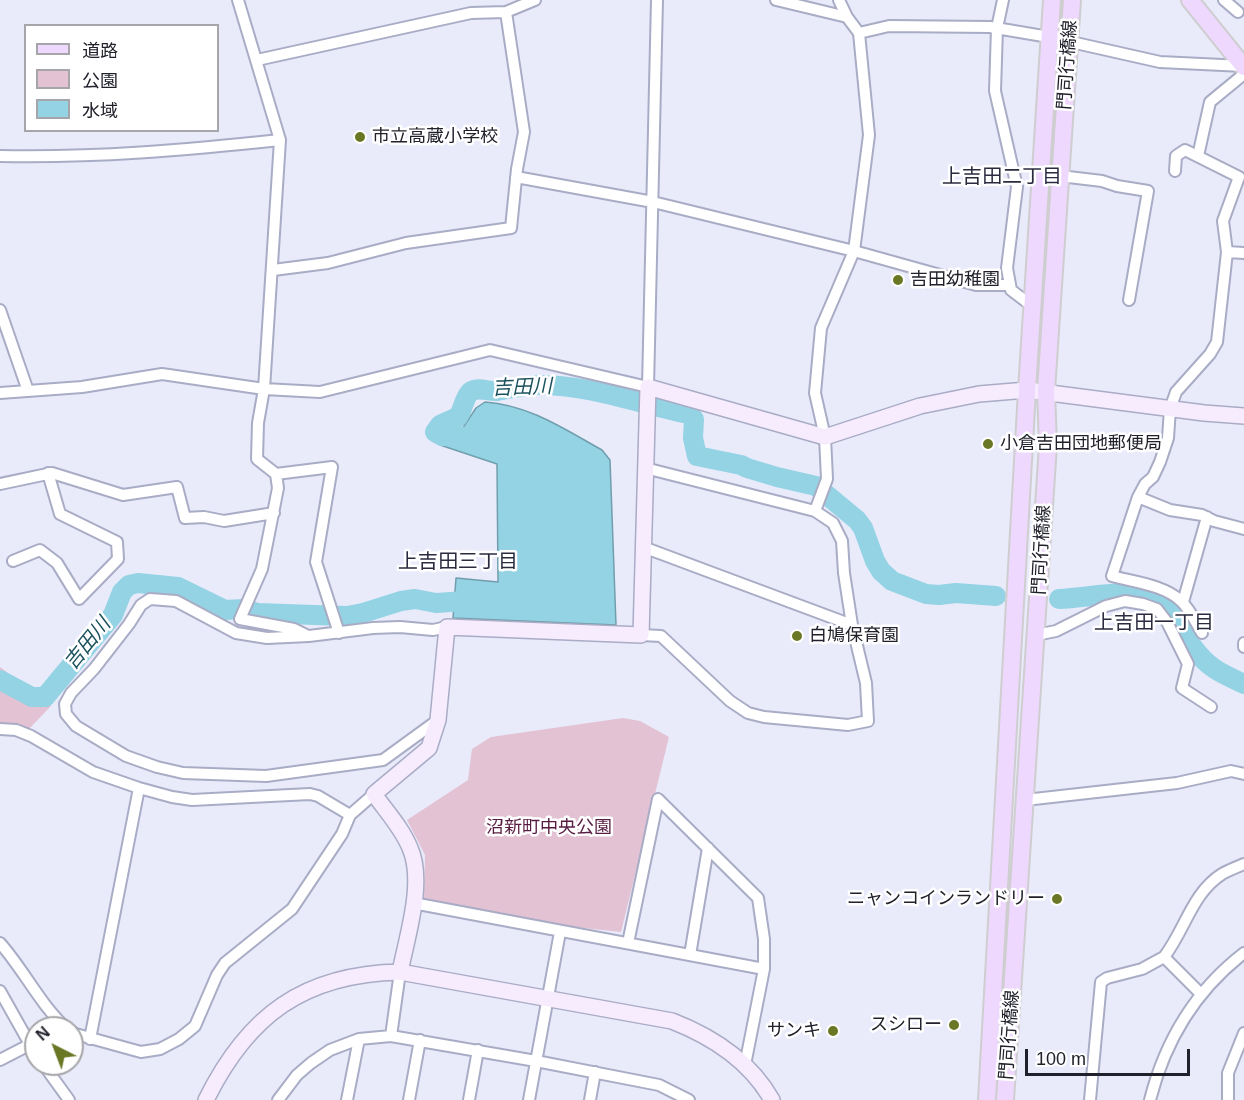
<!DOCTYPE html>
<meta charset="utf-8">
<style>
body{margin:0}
#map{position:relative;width:1244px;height:1100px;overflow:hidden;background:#e9ebfb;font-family:Helvetica,"Noto Sans JP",sans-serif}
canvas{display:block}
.legend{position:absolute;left:24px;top:24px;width:195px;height:108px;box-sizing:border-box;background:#fff;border:2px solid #a6a6aa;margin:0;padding:8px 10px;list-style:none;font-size:18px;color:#20212b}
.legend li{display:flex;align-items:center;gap:12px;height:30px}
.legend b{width:30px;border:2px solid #a6a6aa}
.north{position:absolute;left:24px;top:1016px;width:60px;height:60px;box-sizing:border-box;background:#fff;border:2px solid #a6a6aa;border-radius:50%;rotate:318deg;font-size:16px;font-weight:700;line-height:24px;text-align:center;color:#20212b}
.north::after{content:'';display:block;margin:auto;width:21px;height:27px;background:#6a7826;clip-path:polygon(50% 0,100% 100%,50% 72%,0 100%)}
.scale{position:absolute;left:1025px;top:1049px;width:165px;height:27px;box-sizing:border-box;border:3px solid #20212b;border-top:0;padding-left:8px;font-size:18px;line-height:21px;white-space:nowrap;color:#20212b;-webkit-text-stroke:4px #fff;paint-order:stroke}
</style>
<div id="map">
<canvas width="1244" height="1100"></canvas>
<ul class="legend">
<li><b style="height:8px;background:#efd8fd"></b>道路</li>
<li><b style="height:16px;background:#e2c2d3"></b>公園</li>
<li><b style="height:16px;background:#94d3e4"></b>水域</li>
</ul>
<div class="north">N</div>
<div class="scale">100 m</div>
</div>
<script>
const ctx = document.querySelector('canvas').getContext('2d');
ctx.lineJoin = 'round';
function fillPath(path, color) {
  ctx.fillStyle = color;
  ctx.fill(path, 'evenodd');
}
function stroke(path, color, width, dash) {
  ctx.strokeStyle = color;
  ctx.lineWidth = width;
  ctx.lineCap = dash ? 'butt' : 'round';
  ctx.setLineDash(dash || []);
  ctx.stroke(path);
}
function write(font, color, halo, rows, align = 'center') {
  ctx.font = font + ' Helvetica,"Noto Sans JP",sans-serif';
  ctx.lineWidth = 5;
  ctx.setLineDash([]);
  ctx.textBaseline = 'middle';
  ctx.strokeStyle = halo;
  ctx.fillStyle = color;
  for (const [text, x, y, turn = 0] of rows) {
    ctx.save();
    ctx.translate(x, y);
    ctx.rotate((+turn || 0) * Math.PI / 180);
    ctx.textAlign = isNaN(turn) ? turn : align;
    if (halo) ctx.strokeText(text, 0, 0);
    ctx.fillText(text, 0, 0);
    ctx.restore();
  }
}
const green = new Path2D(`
 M0,667L51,706L29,729L0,726Z
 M623,718L640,721L669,737L621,932L565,926L424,901L425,855L407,820L468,780L472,749L491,737Z`);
const water = new Path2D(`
 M485,402C529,405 564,429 602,450L610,460L616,625L453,618L456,578L498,582L497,464L440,445L452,424L462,429L476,408Z`);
const river = new Path2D(`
 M470,437L442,436L435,432L440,425L458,417C463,410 464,398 470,392C478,386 489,392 497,391C511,389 524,385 539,385C591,385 639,404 689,414L694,419L693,438L697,456L741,465L747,468L777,477L816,486L857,520L863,528L875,561L881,571L892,581L926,594L939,595L956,593L996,596
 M1059,599C1089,598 1123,588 1152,597C1179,606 1178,628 1192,646C1208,668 1220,673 1244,684
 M0,680L32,697H45L113,615L122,592L129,585L138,583L178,587L225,610L244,609L258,613L314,615L347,616L363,613L401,601L415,599L436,603L481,600`);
const street = new Path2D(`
 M238,0L280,140L264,389L258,423L257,459L276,474L278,488L262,569L240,619L294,629L306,635
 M776,0L847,17
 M1003,0L997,28L995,91L1017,187L1007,268L1011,290L1032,306
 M1224,0L1238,12
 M859,33L889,26L990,27L1049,37L1160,62L1243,66
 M257,60L471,13L506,12L535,0
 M0,156C94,158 187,150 280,140
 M1198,156L1210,102L1244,74
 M1175,171L1176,156L1185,150L1239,177L1223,221L1227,252
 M1060,176L1102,181L1117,186L1148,191L1129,300
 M516,177L653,202L854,251L976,285H1010
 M273,270L328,263L406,243L511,228L517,169L524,132L506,12
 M0,310L28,391
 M0,393L82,387L162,374L264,389L320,392L490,350L648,387L657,0
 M276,474L332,467L316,562L339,633
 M0,484L52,473L123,495L177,487L185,518L204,517L224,521L274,513
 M1138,497L1145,484L1153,477L1160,462L1168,438L1170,409L1176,392L1210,354L1217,342L1227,252L1244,253
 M815,511L827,479L825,437L815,393L821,328L854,251L869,135L859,33L847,17L839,0
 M643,547L852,625
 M13,561L40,550L57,563L79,599L118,559L117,542L60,514L48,473
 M1183,602L1207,517
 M1202,633C1196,623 1190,609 1181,601C1164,585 1134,582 1112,576L1138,497L1170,510L1202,515L1214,521L1244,529
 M641,635L661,636L730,701L748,713L764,717L848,725L868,721L866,683L852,625L844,573L842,541L833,523L815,511L645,468
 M1036,635L1056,631L1106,606L1125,601L1143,604L1157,609L1167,622L1188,664L1182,688L1211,707
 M1244,643V647
 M438,720L383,760L266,776L183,773L157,767L126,756L76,726L66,714L65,704L71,693L94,669L129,624L141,605L150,599L176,601L236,633L267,638L309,636L373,628L400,627L433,630L447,627
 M0,729L16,730L31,736L93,772L139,788L172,797L192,800L310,794L318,796L350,815
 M1025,800L1177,783L1231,771L1244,774
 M413,903L764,969
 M0,943C24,970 39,1003 66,1028
 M628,943L658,799L758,898L764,939V969L745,1065
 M690,955L708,848
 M1164,957C1185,930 1192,893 1222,874C1229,870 1237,867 1244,864
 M0,991L36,1055
 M72,1033L141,1052L160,1049L179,1039L195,1026L217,975L225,963L292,909L342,834L350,815L374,794
 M391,1036L400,972
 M90,1039L139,788
 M0,1060L29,1045
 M43,1064L69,1100
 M278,1100L297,1075L311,1063L330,1050L359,1039L391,1036L536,1061L659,1085L689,1100
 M347,1100L359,1039
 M409,1100L420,1040
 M469,1100L478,1050
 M529,1100L560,932
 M590,1100L595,1072
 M1090,1100L1101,982L1107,978L1142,969L1164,957L1201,994
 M1150,1100C1165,1041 1196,990 1244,953
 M1228,1100V1073L1244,1033`);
const secondary = new Path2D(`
 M400,972C407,936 425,882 410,848C402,828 386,811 374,794L429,748L438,720L447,627L641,635L648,387L825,437L920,406L979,394L1027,390L1204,413L1244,416
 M206,1100C248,1015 304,974 400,972L672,1021C713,1037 750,1061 772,1100`);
const primary = new Path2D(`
 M1190,0L1244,67
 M987,1100L1027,390L1052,0
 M1005,1100L1048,445L1046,391L1072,0`);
const markers = [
 [360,137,6,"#6a7826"],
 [898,280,6,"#6a7826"],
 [988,444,6,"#6a7826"],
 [797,636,6,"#6a7826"],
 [1057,899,6,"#6a7826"],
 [954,1025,6,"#6a7826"],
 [833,1031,6,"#6a7826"]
];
const streetNames = [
 ["門司行橋線",1068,65,-86],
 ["門司行橋線",1042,550,-87],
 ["門司行橋線",1010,1035,-86]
];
const poiNames = [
 ["市立高蔵小学校",372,137],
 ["吉田幼稚園",910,280],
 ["小倉吉田団地郵便局",1000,444],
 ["白鳩保育園",809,636],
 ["ニャンコインランドリー",1045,899,"right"],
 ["スシロー",942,1025,"right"],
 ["サンキ",821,1031,"right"]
];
const parkNames = [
 ["沼新町中央公園",549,828]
];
const neighbourhoodNames = [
 ["上吉田二丁目",1002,177],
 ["上吉田三丁目",458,562],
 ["上吉田一丁目",1154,623]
];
const waterNames = [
 ["吉田川",522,388,-2],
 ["吉田川",88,644,-51]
];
fillPath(green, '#e2c2d3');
fillPath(water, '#94d3e4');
stroke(water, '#719eac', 1.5);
stroke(river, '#94d3e4', 20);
stroke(street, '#a9acc5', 14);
stroke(secondary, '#a9acc5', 18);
stroke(primary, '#ceced0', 20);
stroke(street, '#fff', 10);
stroke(secondary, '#f7ecfe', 15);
stroke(primary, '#efd8fd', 16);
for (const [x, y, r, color] of markers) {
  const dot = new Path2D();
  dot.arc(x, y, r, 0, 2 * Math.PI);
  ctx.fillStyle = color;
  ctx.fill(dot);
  stroke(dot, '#fff', 2);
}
write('18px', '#20212b', '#fff', streetNames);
write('18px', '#20212b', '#fff', poiNames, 'left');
write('18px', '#571c41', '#fff', parkNames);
write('20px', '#2a2b3f', '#fff', neighbourhoodNames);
write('italic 20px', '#1b515d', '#fff', waterNames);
</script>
